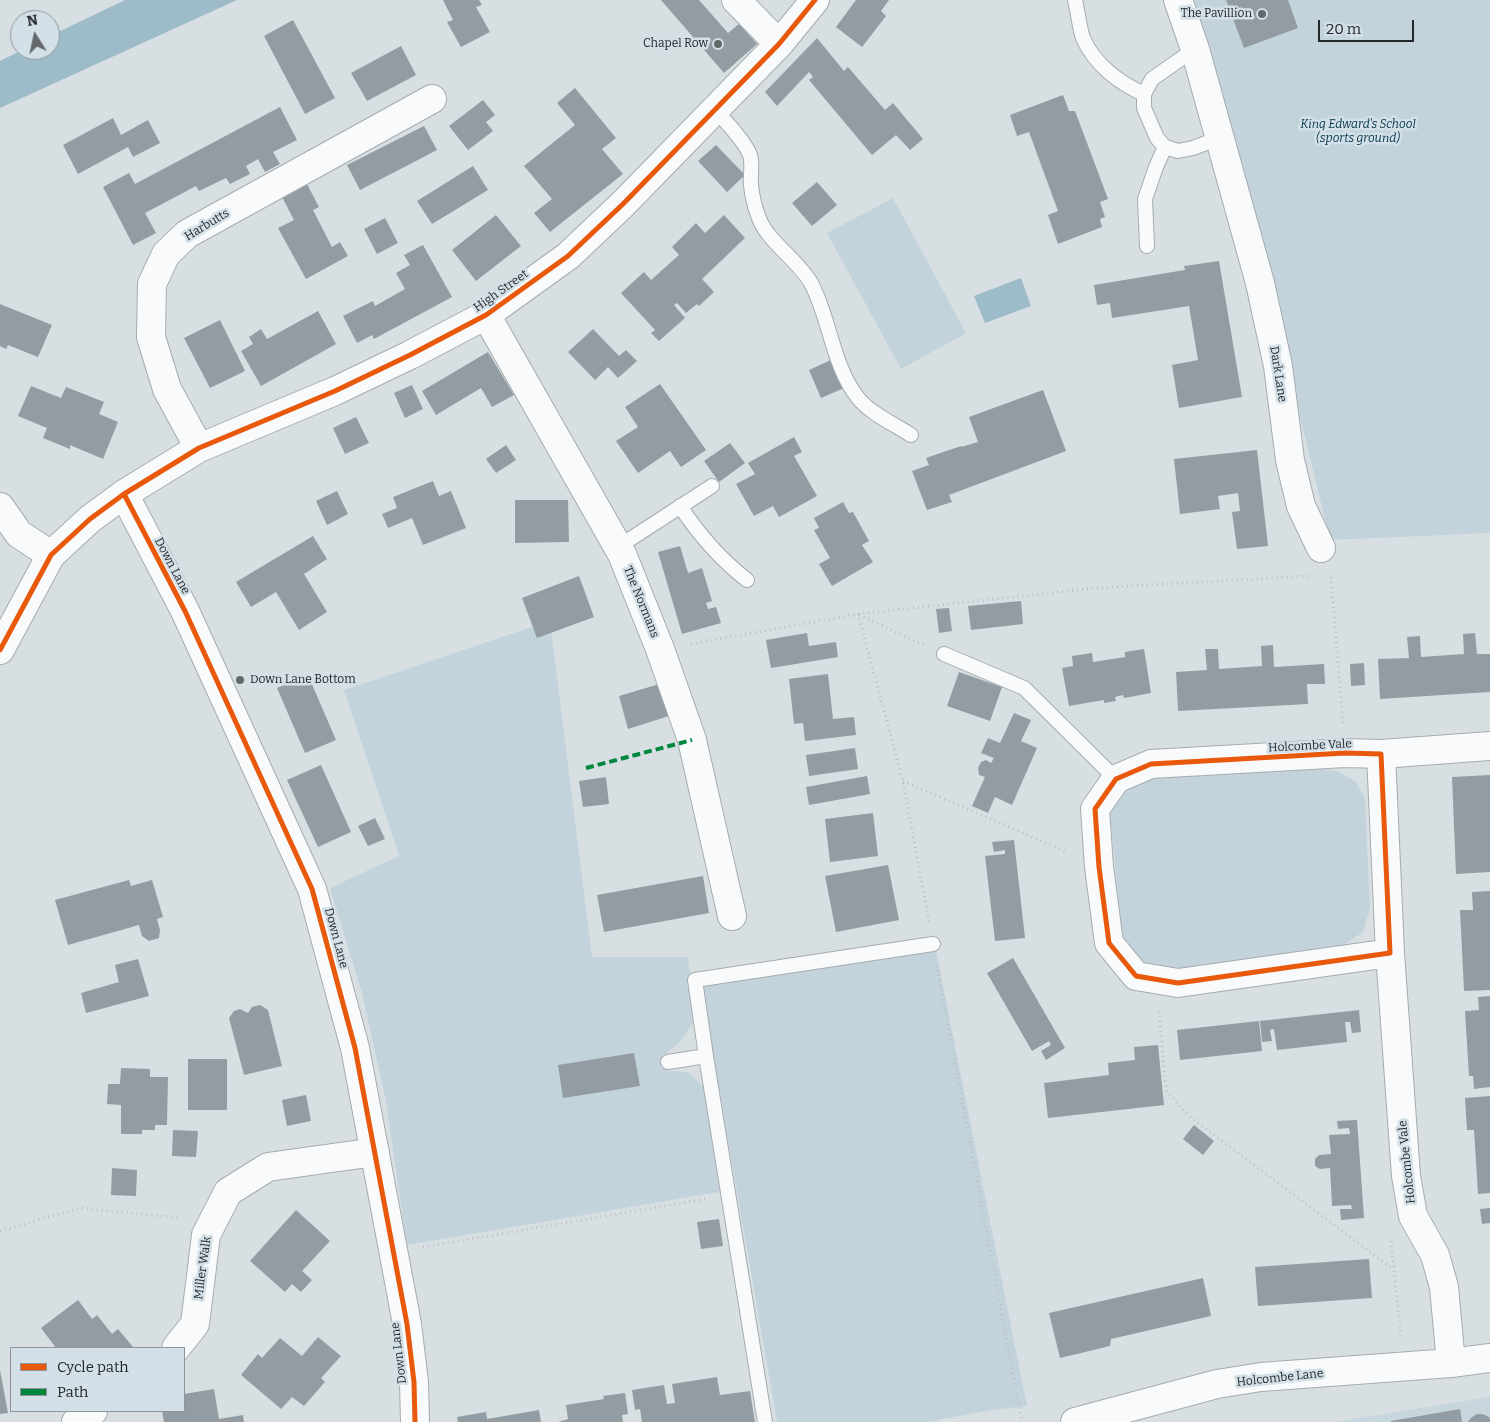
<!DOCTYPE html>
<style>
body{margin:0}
#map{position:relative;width:1490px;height:1422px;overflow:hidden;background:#d8dfe3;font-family:Bitter,serif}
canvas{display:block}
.legend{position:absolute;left:10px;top:1347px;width:175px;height:65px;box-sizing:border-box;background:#d4e0e7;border:1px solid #8e969c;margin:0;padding:6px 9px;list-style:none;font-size:15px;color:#24282b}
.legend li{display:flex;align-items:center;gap:10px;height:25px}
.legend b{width:25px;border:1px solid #8e969c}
.north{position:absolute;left:10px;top:10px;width:50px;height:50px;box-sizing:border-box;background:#d4e0e7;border:1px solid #8e969c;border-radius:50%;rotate:350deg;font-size:14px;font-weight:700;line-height:20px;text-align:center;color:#24282b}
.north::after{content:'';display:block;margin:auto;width:18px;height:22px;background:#63686b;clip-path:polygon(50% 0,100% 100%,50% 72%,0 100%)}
.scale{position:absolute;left:1318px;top:20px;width:96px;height:22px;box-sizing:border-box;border:2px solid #24282b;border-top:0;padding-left:6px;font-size:15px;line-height:18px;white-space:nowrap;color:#24282b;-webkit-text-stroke:4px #d4e0e7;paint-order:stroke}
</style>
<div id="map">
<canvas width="1490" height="1422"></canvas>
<ul class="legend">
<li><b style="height:6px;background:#e8590c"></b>Cycle path</li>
<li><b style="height:6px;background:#00873e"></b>Path</li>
</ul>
<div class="north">N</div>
<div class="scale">20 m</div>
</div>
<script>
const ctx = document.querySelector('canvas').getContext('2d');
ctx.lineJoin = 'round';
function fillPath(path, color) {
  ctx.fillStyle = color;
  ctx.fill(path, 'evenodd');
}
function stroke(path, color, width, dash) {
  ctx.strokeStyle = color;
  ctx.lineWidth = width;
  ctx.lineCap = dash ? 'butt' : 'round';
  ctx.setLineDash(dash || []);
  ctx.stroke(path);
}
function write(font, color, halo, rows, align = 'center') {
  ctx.font = font + ' Bitter,serif';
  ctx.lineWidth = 5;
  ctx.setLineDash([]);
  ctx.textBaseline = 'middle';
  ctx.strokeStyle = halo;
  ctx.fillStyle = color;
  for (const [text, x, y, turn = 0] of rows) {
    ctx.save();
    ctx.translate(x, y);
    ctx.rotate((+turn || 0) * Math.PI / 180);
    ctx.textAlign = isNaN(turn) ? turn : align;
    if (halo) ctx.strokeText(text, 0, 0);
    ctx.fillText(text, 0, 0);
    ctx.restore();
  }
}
const built = new Path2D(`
 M1490,1397V1422H1334Z`);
const green = new Path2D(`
 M1178,0H1490V533L1330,540L1267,281Z
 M893,198L966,333L901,369L827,233Z
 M550,621L592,957H688L696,1018L680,1042L665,1054L668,1071L688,1072L705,1088L719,1192L407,1245L386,1101L362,993L330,888L399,856L344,690Z
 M1318,768L1338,771L1356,782L1365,799L1370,908L1363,932L1342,946L1178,970L1143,964L1122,937L1110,812L1122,788L1154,778Z
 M935,946L1027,1406L991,1410L927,1422H777L700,979Z`);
const water = new Path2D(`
 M125,0H237L0,108V61L22,50H50V36Z
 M1021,278L1031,306L985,323L974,296Z`);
const building = new Path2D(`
 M443,0H479L482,5L476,7L490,32L461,47L447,22L453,20Z
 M661,0H699L728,33L739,24L757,44L724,73Z
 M856,0H889L881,11L886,16L862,47L836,27Z
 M1226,0H1288L1298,28L1244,48Z
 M293,20L335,98L305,114L264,36Z
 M817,38L844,71L848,67L885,110L893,103L923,139L910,150L896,135L872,155L809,80L813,77L809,72L777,106L765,92Z
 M401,46L416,75L367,101L351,73Z
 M575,88L616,138L602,149L623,174L550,232L534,213L552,199L524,166L575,125L557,103Z
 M1063,95L1069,111H1075L1108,199L1100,202L1105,217L1100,219L1102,227L1058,244L1048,215L1058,211L1029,132L1017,136L1010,115Z
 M483,100L495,115L486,122L493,131L468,150L449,126Z
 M280,107L297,140L273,152L280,164L265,172L258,159L246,166L250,174L230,184L226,178L199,191L196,186L145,213L156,233L133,245L103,187L129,173L135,184Z
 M113,118L121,135L148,120L160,143L133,157L128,147L78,174L63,145Z
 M424,126L437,150L360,190L347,165Z
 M716,145L745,175L727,192L698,161Z
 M473,166L488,190L432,224L417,201Z
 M817,182L837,205L812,226L792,203Z
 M307,184L319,207L313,210L332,247L340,242L348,256L306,279L278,228L294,220L282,197Z
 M496,215L521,246L476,281L452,250Z
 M724,215L745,238L702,279L714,292L699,306L697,304L686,313L677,303L674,305L685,318L659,341L651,333L655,330L621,293L644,272L651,280L679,255L672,247L696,223L705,233Z
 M385,218L398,243L377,254L364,229Z
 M423,245L452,297L374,339L372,335L357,343L343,316L373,301L375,306L405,289L396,273L410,265L404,255Z
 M1219,261L1242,397L1179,408L1172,365L1198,360L1189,306L1112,318L1110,303L1097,305L1094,285L1185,270L1184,266Z
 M0,304L52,325L38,357L8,345L6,349L0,346Z
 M318,311L336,344L261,386L241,351L253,344L249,337L261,329L267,339Z
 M220,320L245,371L210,388L184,338Z
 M593,329L619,356L626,350L637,361L618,378L608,367L595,380L568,352Z
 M488,352L514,395L492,407L481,388L436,415L422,391Z
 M831,360L844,388L821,398L809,370Z
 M660,384L706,450L681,467L670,451L638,473L616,441L638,427L625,407Z
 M412,385L423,409L405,418L394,393Z
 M31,386L61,398L66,387L104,402L99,414L118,422L103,459L70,445V449L43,438L47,428L18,416Z
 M1043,390L1066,451L949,495L952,502L927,510L912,471L929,465L926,458L961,446V447L978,442L969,417Z
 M356,417L369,443L345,454L333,428Z
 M794,437L802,452L794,456L817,496L779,517L773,506L754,516L736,484L755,474L748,463Z
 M730,443L745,463L719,482L704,461Z
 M506,445L516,460L496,473L486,459Z
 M1257,450L1268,546L1237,549L1232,512L1240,511L1238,493L1218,496L1220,509L1180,514L1174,459Z
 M433,481L439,496L451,491L466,528L423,545L412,518L388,528L382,514L397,508L393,497Z
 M337,491L348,514L327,525L316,501Z
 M515,500H568L569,542L515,543Z
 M843,502L849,513L853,512L869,541L862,545L873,562L832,586L819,564L830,558L814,530L819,528L814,518Z
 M313,536L327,559L304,574L327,612L299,630L276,592L251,607L236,582Z
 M680,546L688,573L702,568L712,601L706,603L708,609L716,607L721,623L682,634L658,552Z
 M579,576L594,617L537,638L522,598Z
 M1021,601L1023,624L971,630L968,606Z
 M949,608L952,631L939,633L936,609Z
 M807,633L809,646L836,642L838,657L771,668L766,640Z
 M1475,633L1477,654H1490V692L1380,699L1378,659L1409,658L1407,637L1420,636L1421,657L1464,654L1463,634Z
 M1273,645L1274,667L1324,664L1325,684H1307L1308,704L1178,711L1176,672L1207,670L1205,649H1218L1219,669L1262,666L1261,646Z
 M1144,649L1151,693L1124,698L1123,695L1115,697L1116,701L1104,703V700L1069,706L1062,668L1073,666L1072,656L1092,653L1093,662L1125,657V652Z
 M1364,663L1365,685L1351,686L1350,664Z
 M959,672L1002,687L990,721L947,706Z
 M828,674L833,719L854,717L856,735L805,741L803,723L794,724L789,679Z
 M308,675L336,740L305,753L277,688Z
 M663,683L672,715L628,729L619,696Z
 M1014,713L1031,720L1021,741L1037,748L1012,805L995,797L988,813L972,806L985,777L979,775L978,768L981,762L986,760L991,763L994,758L981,753L988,738L1000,743Z
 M855,748L858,769L809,776L806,755Z
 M321,765L351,832L318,847L287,780Z
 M1490,775V872L1456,874L1452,777Z
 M867,776L870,794L809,805L806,787Z
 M606,777L609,804L583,807L579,781Z
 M873,813L878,856L830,862L825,819Z
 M375,818L385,839L368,846L358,826Z
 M1014,840L1025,938L995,941L985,856L1005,854V850L994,852L992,842Z
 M888,865L899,920L836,932L825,876Z
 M703,876L709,913L604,932L597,895Z
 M129,880L131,886L152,880L163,917L157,919L160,930L159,938L149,941L142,936L139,925L68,945L55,900Z
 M1490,891V990L1464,991L1460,910H1473L1472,892Z
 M1013,958L1065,1048L1046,1060L1041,1051L1051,1045L1049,1041L1032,1051L987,973Z
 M138,959L149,996L86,1013L81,993L119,982L115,965Z
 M1490,996V1087L1474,1089L1473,1076H1469L1465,1011L1479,1010L1478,997Z
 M260,1005L268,1010L282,1066L244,1075L229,1018L234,1011L240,1009L248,1013L252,1007Z
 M1359,1010L1361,1032L1352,1033L1350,1022H1345L1347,1042L1277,1050L1274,1029L1270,1030L1272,1041L1262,1042L1260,1021Z
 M1259,1021L1262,1051L1180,1060L1177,1030Z
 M1158,1045L1164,1105L1048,1118L1044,1083L1109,1075L1108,1063L1135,1060L1134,1047Z
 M634,1053L640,1086L563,1098L558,1065Z
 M188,1059H227V1110H188Z
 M121,1068L150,1069V1077H168L167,1125H155V1130H142V1134H121V1105L107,1104L108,1084H120Z
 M306,1095L311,1121L287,1126L282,1100Z
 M1490,1096V1193L1478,1194L1474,1130H1467L1465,1098Z
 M1357,1120L1364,1218L1341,1220L1340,1209H1352L1351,1205L1332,1206L1330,1168L1320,1169L1315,1166V1159L1319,1155L1331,1154L1329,1135L1350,1134L1349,1128L1338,1129L1337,1121Z
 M1194,1125L1214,1141L1203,1155L1183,1139Z
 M173,1130L198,1131L196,1157L172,1156Z
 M112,1168L137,1170L136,1196L111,1195Z
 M1490,1208V1223L1482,1224L1480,1209Z
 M296,1210L330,1241L302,1271L312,1280L301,1292L292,1284L285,1292L250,1261Z
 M719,1219L723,1246L701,1249L697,1222Z
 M1369,1259L1372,1298L1258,1306L1255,1267Z
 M1203,1278L1211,1316L1111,1339L1110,1346L1060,1358L1049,1313Z
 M78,1300L92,1319L97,1315L112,1334L118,1329L133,1347L56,1348L41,1328Z
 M318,1337L341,1356L321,1378L325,1382L304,1406L292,1397L281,1409L241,1375L258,1354L262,1358L280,1338L302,1356Z
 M0,1370L8,1413L0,1414Z
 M717,1377L720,1395L750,1391L755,1422H642L640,1409L635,1410L632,1390L664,1385L667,1404L675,1403L672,1384Z
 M214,1389L219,1419L243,1415L244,1422H164L162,1411H184V1394Z
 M625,1393L628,1414L622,1415L623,1422H558L568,1419L566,1405L604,1399L603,1396Z
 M1460,1409L1462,1422H1391V1421Z
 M539,1410L541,1422H458L457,1417L486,1412L487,1419Z
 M1477,1414H1482L1487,1416L1490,1418V1422H1468L1471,1418Z`);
const path = new Path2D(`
 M1331,577L1343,723
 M858,614L903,781L929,922
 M859,615L924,645
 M691,644L858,614L1096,588L1308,576
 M903,781L1067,852
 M937,965L1022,1422
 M1159,1011L1166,1090L1189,1116L1393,1269
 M0,1231L80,1208L181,1218
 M1391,1241L1401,1336
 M423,1247L705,1199`);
const lane = new Path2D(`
 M1075,0C1078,12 1079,26 1083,38C1094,64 1119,83 1144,94
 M1195,49L1152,79L1144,94V108L1157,138L1165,147L1178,151L1193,148L1219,138
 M715,110C726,122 744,140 750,155C753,164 750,176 751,185C752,196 755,208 759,218C767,241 798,260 811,283C830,318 832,365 858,398C871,414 894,424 911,435
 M1147,246L1145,199L1156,167L1165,147
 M680,506C699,535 720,559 747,580
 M618,547L712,486
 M944,654L1024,688L1116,779
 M706,1056L695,980L933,944
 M668,1062L706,1056L765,1422`);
const street = new Path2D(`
 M736,0L779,44
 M1178,0L1195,49L1260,283L1278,366L1290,460L1301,506L1321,548
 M486,315L622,554L660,649L692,740L732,916
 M199,448L167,389L151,337L152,284L166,254L187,234L432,99
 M124,494L185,611L312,889L355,1048L407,1324L414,1382L415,1422
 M0,507L19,534L51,555
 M0,650L51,555L90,519L124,494L199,448L335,391L410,355L486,315L568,256L623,204L779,44L815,0
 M1345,753L1381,754L1390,953L1178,983L1136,976L1109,943L1099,867L1095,809L1116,779L1151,764Z
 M1381,754L1490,746
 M1390,953L1406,1176L1413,1216L1435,1255L1444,1287L1451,1363
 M176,1348L195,1324L206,1235L228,1192L268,1167L375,1152
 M76,1422L93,1411
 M1075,1422L1217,1384L1261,1377L1451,1363L1490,1358`);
const quiet = new Path2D(`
 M586,768L692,740`);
const cycleway = new Path2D(`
 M124,494L185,611L312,889L355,1048L407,1324L414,1382L415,1422
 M0,650L51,555L90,519L124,494L199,448L335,391L410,355L486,315L568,256L623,204L779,44L815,0
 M1345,753L1381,754L1390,953L1178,983L1136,976L1109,943L1099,867L1095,809L1116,779L1151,764Z`);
const markers = [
 [1262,14,5,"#63686b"],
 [718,44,5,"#63686b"],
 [240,680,5,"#63686b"]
];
const poiNames = [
 ["The Pavillion",1252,14],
 ["Chapel Row",708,44],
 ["Down Lane Bottom",250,680,"left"]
];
const parkNames = [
 ["King Edward's School",1358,125],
 ["(sports ground)",1358,139]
];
const streetNames = [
 ["Harbutts",207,225,-31],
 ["High Street",501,291,-35],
 ["Dark Lane",1278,374,81],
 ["Down Lane",172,566,62],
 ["The Normans",641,602,68],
 ["Holcombe Vale",1310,746,-3],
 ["Down Lane",336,938,75],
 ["Holcombe Vale",1407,1162,-96],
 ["Miller Walk",203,1268,-82],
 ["Down Lane",399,1353,-97],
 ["Holcombe Lane",1280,1378,-6]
];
fillPath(built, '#c7d5dd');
fillPath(green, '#c3d3dc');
fillPath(water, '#9dbbc9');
fillPath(building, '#929ca2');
stroke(lane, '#a6abae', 16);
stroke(street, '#a6abae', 30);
stroke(path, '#bdbfbf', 3, [1, 4]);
stroke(lane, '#f9fafb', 14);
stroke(street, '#f9fafb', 28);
stroke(quiet, '#00873e', 4, [8, 4]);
stroke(cycleway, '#e8590c', 5);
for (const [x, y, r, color] of markers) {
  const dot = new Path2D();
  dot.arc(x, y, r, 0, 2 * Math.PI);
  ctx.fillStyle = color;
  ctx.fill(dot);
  stroke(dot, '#d4e0e7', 2);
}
write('12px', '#24282b', '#d4e0e7', poiNames, 'right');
write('italic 12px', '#00364b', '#d4e0e7', parkNames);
write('12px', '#24282b', '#d4e0e7', streetNames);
</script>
